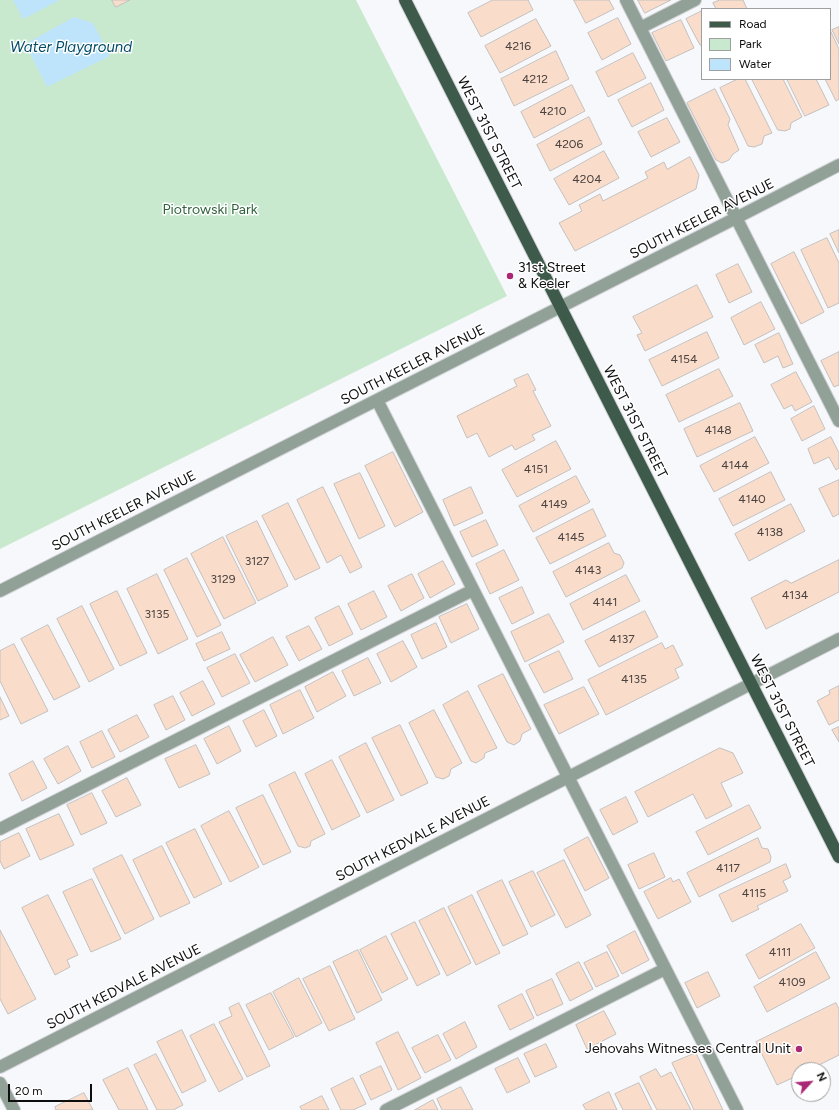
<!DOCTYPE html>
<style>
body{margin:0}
#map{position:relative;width:839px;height:1110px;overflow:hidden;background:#f7f8fc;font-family:Figtree,sans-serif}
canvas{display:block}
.legend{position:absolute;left:701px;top:8px;width:130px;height:72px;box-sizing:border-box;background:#fff;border:1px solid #9f9f9f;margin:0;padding:5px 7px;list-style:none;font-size:12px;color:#0e0e0f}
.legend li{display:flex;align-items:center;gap:8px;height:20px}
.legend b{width:20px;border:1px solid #9f9f9f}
.north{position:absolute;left:791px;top:1062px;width:40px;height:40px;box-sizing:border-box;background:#fff;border:1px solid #9f9f9f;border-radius:50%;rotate:64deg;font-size:11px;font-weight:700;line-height:16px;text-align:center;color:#0e0e0f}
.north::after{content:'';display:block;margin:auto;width:14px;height:18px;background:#a92774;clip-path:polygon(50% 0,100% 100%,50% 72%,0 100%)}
.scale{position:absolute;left:8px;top:1084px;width:84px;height:18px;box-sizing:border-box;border:2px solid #0e0e0f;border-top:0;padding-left:5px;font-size:12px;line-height:14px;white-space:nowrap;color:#0e0e0f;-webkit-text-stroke:3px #fff;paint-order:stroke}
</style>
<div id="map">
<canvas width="839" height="1110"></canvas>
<ul class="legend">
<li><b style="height:5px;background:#3d5a4b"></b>Road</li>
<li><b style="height:11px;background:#c9e9cf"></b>Park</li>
<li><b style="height:11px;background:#bde4fa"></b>Water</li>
</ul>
<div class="north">N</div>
<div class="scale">20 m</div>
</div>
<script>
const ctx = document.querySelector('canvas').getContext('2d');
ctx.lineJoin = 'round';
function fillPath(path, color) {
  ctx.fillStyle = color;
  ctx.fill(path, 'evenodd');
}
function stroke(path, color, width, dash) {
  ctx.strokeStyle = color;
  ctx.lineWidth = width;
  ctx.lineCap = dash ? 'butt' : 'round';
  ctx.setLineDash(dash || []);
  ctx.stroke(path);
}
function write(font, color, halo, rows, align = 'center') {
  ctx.font = font + ' Figtree,sans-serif';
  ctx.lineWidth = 3;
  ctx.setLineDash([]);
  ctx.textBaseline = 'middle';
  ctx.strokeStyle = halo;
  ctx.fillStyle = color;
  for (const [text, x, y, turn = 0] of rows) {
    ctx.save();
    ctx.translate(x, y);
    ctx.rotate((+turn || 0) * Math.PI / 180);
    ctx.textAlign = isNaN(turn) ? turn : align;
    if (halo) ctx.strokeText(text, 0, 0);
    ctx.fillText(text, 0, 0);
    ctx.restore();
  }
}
const green = new Path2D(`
 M0,0H356L507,296L0,549Z`);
const water = new Path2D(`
 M13,0H60L23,19Z
 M74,17L93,23L110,56L47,87L25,44Z`);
const building = new Path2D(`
 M112,0H130L116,7Z
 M493,0H528L533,10L481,37L468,13Z
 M574,0H609L614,9L586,23Z
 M638,0H671L645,13Z
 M720,0H743L747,9H716L713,3Z
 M702,11V45H700L686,19Z
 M618,18L631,44L602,60L588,33Z
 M536,19L551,46L500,73L485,46Z
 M681,20L694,48L666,61L652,33Z
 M839,27V44L832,30Z
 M830,30L839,49V99L836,101L825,79H830Z
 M556,51L569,79L514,106L501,79Z
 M633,53L646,78L608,97L596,72Z
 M738,79H745L772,133L764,136L762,144L754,147L748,146L720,88Z
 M752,79H783L802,117L791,123L790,129L785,131L778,130Z
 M787,79H816L829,105L805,116Z
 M651,83L664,110L632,127L618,100Z
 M572,85L585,111L534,138L521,112Z
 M715,89L730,119L728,125L739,150L733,154L729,160L722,163L716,160L687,103Z
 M589,117L602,144L550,171L537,145Z
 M667,118L680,142L651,157L638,132Z
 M604,151L619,178L569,205L554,179Z
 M690,157L699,175L696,189L575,251L559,223L582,211L579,205L600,194L603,201L648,178L645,172L664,162L667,169Z
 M839,230V253L830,234Z
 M827,238L839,263V303L828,308L801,250Z
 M794,252L824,312L801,324L771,264Z
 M738,264L752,292L729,303L716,275Z
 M697,285L713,317L645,351L637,335L642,333L633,317Z
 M761,302L775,329L744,345L731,318Z
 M707,332L719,358L662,386L649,360Z
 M779,333L793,364L783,368L778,356L764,363L755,345Z
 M839,352V385L834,387L821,361Z
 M719,369L733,396L679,422L666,395Z
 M796,372L812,402L795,411L792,405L784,409L771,385Z
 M528,374L536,390L533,391L551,426L532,435L535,440L515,450L512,445L489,457L477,433L467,438L457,416L517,386L514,380Z
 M740,403L753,431L697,457L684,429Z
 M814,406L825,429L802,441L791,419Z
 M755,437L769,463L714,492L700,466Z
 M831,437L839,453V468L836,470L829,457L814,464L808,449Z
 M556,441L571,469L517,497L502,470Z
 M393,452L423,512L395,527L365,466Z
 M771,472L785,500L733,526L719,499Z
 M360,473L385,526L359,539L334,484Z
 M576,476L590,502L533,532L519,506Z
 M839,480V514L833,517L819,489Z
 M323,487L362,567L350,573L341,555L327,563L297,500Z
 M471,487L483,513L454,526L443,500Z
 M288,503L320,568L295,580L262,516Z
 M791,504L805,531L749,561L735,534Z
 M593,509L606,536L550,564L536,538Z
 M486,520L498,545L472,557L460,532Z
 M257,521L288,586L258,601L226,536Z
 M223,537L256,603L224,619L191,554Z
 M609,543L614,553L620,555L624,563L622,568L566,597L553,572Z
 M504,550L519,580L490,594L476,564Z
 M187,558L221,625L197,637L164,570Z
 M839,560V592L766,629L751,598L786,580L791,583Z
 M443,561L455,584L430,598L418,574Z
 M157,574L188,639L158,654L127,589Z
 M412,574L424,598L401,611L388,586Z
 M626,575L640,601L583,630L570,604Z
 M522,587L534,613L512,624L499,598Z
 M117,591L147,653L120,666L90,604Z
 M374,591L387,617L361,630L348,604Z
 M467,604L479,629L451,643L439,617Z
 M82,606L114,669L89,682L57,619Z
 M339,606L353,634L329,646L315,618Z
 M645,611L658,637L599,667L585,641Z
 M549,614L564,642L525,662L511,632Z
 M436,623L447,647L422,659L411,635Z
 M48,625L80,687L54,700L21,639Z
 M309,626L322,649L299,661L286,637Z
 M222,632L230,649L204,661L196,644Z
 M273,637L288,665L255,682L240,655Z
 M403,641L417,667L391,682L377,654Z
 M662,643L665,649L673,645L683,665L675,669L679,678L606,715L588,680Z
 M14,644L48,711L21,724L0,681V651Z
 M559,651L573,679L544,693L529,665Z
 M235,654L250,683L222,697L207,668Z
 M368,658L381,683L354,696L342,671Z
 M333,672L346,696L317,712L305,687Z
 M503,674L531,729L522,734L520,741L514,745L507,742L478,686Z
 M203,681L215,704L192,716L180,693Z
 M839,686V720L829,725L817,701L830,694L829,691Z
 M584,687L599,714L559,734L544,705Z
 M300,690L314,718L283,734L270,705Z
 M468,691L497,748L485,753L484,758L476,763L471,761L443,705Z
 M173,696L185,720L166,730L154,705Z
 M0,697L9,716L0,720Z
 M264,710L277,736L256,747L243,721Z
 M434,710L462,763L451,769L449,776L443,779L436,777L409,723Z
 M137,715L149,737L120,752L108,730Z
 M400,725L428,783L401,796L372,738Z
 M229,726L241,751L217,764L204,739Z
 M839,727V742L832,730Z
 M102,731L115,757L92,768L80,742Z
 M366,743L394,800L367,813L339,757Z
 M196,745L210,774L179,788L165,759Z
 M68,746L81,771L58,784L44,759Z
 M720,748L733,753L743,773L721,783L732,806L706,819L693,794L648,817L635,792Z
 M332,760L360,816L332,830L305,774Z
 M33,761L47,788L22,801L9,774Z
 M295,772L325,834L311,841L310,846L305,848L298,846L269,785Z
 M127,778L141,805L116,817L102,791Z
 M92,793L107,823L81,835L67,805Z
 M263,795L291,852L263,865L236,808Z
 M626,797L638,822L613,835L600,810Z
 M749,805L761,828L708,855L696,832Z
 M229,811L259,867L230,882L201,826Z
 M59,814L74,845L40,860L26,829Z
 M195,829L222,884L194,898L166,843Z
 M19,833L30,856L4,869L0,861V842Z
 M588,837L609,878L585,891L564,850Z
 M758,838L762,848L768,849L771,857L770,862L699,897L687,873Z
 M162,846L190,903L160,917L133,860Z
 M654,853L665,877L639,889L628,865Z
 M122,855L154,919L125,934L93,869Z
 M564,860L591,915L566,928L537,873Z
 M786,864L791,877L783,881L788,891L757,906L759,909L732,922L719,895Z
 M533,871L555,915L531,927L509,882Z
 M671,878L673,882L679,879L691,902L658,919L644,892Z
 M92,879L121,939L91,952L63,892Z
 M502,880L528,934L503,946L477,892Z
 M48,895L78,955L67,960L70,967L55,975L22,908Z
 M472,895L500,953L476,965L448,907Z
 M444,908L471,963L447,976L419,921Z
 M415,922L440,974L417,986L391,934Z
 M801,924L815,948L759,979L746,955Z
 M0,930L36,999L8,1014L0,999Z
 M635,931L649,960L622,974L607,946Z
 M386,936L408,979L382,993L360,950Z
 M358,950L382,1000L357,1013L333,962Z
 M607,952L619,976L596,987L584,963Z
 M816,952L830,978L767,1012L754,987Z
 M579,962L593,989L570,1001L556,974Z
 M330,966L355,1019L329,1031L303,979Z
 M708,972L720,996L697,1008L685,983Z
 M299,978L322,1023L296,1037L273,992Z
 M552,979L563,1004L537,1016L526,991Z
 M271,993L294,1037L269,1050L246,1005Z
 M522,994L534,1018L510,1030L498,1006Z
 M239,1003L270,1066L247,1077L219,1022L232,1016L229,1008Z
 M836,1003L839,1009V1055L809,1070H799V1075L777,1085L756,1042Z
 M604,1011L616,1034L587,1049L576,1025Z
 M465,1022L477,1047L456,1059L443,1034Z
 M214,1024L243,1079L219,1092L190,1036Z
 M182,1030L206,1081L182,1093L157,1042Z
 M398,1032L421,1078L398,1090L376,1043Z
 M438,1035L451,1060L425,1073L412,1048Z
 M546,1044L557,1067L535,1077L524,1054Z
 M696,1053L723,1110H694L672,1063Z
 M156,1054L183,1105L173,1110H157L134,1065Z
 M518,1058L530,1082L507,1093L495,1069Z
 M381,1066L392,1090L371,1100L360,1076Z
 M128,1068L148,1110H119L103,1080Z
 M656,1069L661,1077L671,1072L691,1110H657L640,1077Z
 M353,1078L366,1104L353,1110H341L331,1089Z
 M639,1083L652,1110H623L615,1094Z
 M461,1087L473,1110H442L437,1099Z
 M609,1092L617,1110H586L583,1105Z
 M84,1093L93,1110H56L55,1107Z
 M322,1096L329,1110H302L300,1107Z
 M433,1100L438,1110H415Z`);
const minor = new Path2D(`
 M626,0L839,421
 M640,28L695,0
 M377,400L737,1110
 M0,591L736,218L839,165
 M0,829L473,590
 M0,1067L839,639
 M0,1083L14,1110
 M386,1110L665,969`);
const major = new Path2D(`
 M405,0L839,857`);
const markers = [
 [510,276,4,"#a92774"],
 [799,1049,4,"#a92774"]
];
const numberNames = [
 ["4216",518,46],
 ["4212",535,79],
 ["4210",553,111],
 ["4206",569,144],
 ["4204",587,179],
 ["4154",684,359],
 ["4148",718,430],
 ["4144",735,465],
 ["4151",536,469],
 ["4140",752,499],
 ["4149",554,504],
 ["4138",770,532],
 ["4145",571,537],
 ["3127",257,561],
 ["4143",588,570],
 ["3129",223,579],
 ["4134",795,595],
 ["4141",605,602],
 ["3135",157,614],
 ["4137",622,639],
 ["4135",634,679],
 ["4117",728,868],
 ["4115",754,893],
 ["4111",780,952],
 ["4109",792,982]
];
const streetNames = [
 ["WEST 31ST STREET",489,133,63],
 ["SOUTH KEELER AVENUE",702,219,-27],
 ["SOUTH KEELER AVENUE",413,365,-27],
 ["WEST 31ST STREET",635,422,63],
 ["SOUTH KEELER AVENUE",124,511,-27],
 ["WEST 31ST STREET",782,711,63],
 ["SOUTH KEDVALE AVENUE",413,839,-27],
 ["SOUTH KEDVALE AVENUE",124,987,-27]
];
const parkNames = [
 ["Piotrowski Park",210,210]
];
const poiNames = [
 ["31st Street",518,268],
 ["& Keeler",518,284],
 ["Jehovahs Witnesses Central Unit",791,1049,"right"]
];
const waterNames = [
 ["Water Playground",71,48]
];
fillPath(green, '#c9e9cf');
fillPath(water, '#bde4fa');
fillPath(building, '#fadccb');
stroke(building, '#c3c0be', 1);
stroke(minor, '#d2d3d6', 14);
stroke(major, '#d2d3d6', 14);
stroke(minor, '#91a198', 12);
stroke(major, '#3d5a4b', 12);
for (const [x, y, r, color] of markers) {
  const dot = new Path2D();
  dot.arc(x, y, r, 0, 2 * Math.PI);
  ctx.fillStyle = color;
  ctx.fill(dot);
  stroke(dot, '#fff', 1.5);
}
write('12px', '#49423e', null, numberNames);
write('14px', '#0e0e0f', '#fff', streetNames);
write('14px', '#2f613d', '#fff', parkNames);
write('14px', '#0e0e0f', '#fff', poiNames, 'left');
write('italic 15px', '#004a67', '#fff', waterNames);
</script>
